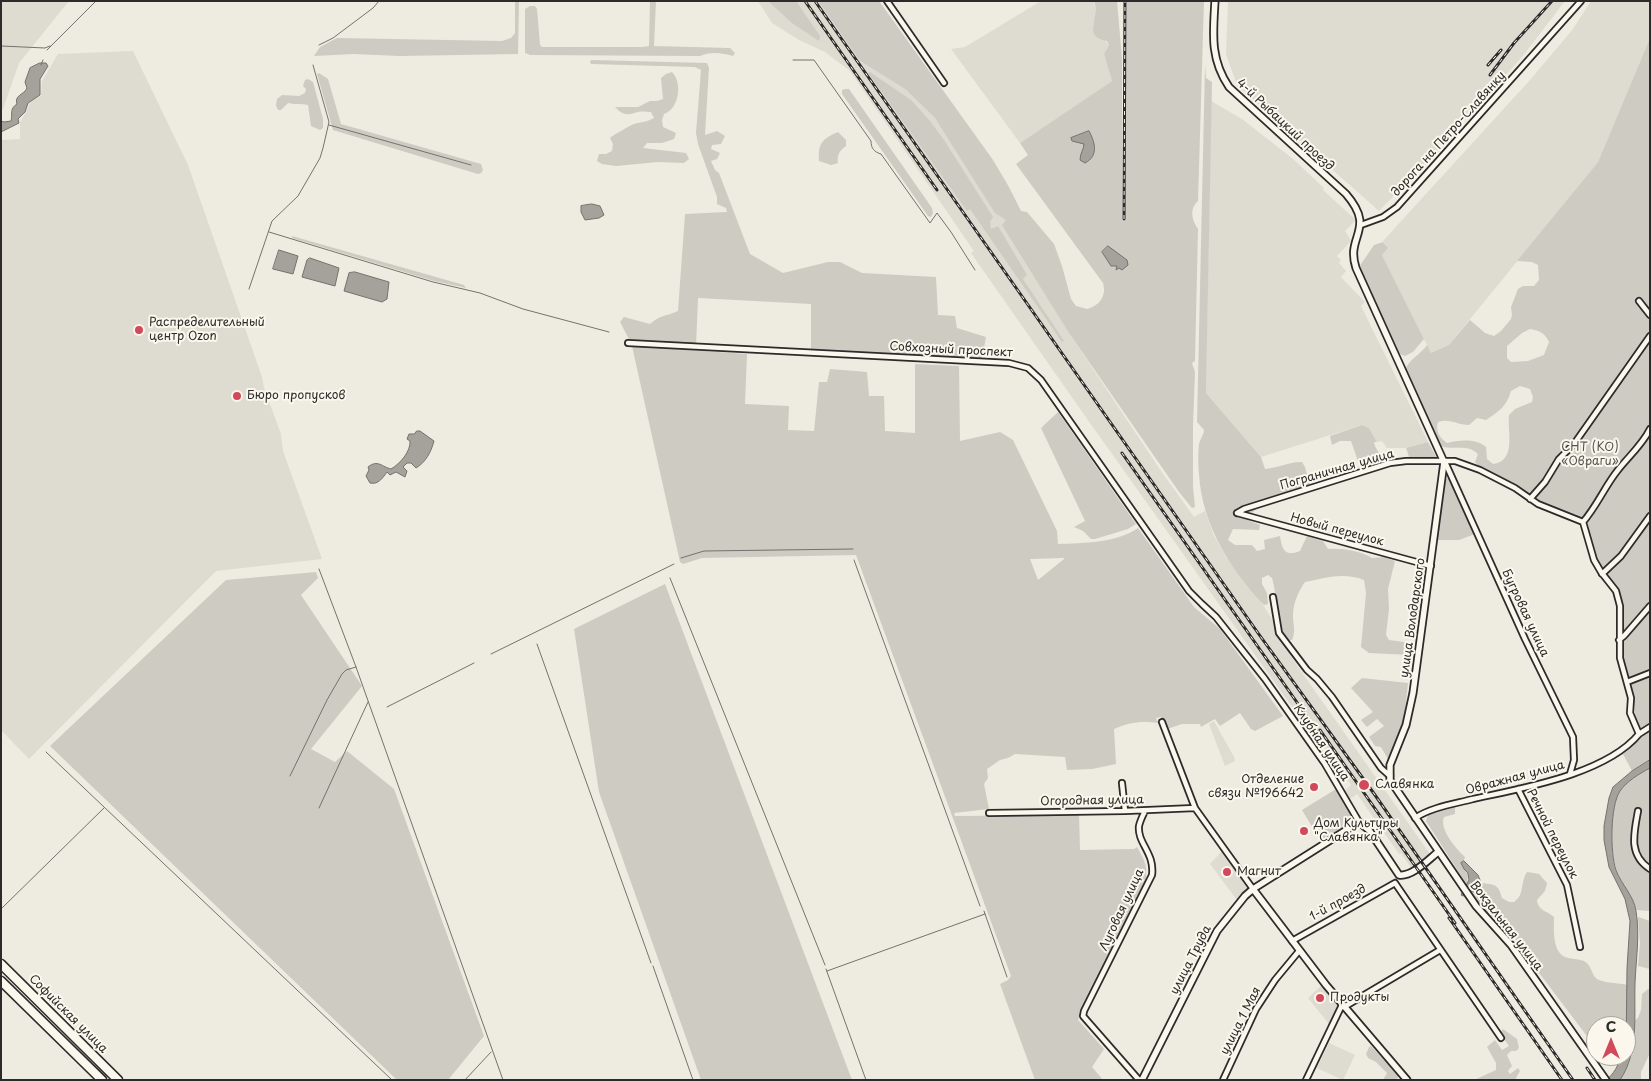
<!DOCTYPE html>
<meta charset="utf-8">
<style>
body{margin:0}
#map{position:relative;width:1651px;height:1081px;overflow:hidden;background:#eeebe0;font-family:"Playpen Sans",sans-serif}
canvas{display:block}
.frame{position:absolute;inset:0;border:2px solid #2b2b2b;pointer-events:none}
.north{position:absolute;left:1586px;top:1016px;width:50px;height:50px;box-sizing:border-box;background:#fbf7ec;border:1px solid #a8a59f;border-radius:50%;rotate:0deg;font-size:14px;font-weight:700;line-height:20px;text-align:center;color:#2b2b2b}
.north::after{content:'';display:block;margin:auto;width:18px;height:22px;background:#d1495b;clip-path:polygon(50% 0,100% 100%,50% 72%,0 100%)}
</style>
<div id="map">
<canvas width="1651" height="1081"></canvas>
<div class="frame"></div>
<div class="north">С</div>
</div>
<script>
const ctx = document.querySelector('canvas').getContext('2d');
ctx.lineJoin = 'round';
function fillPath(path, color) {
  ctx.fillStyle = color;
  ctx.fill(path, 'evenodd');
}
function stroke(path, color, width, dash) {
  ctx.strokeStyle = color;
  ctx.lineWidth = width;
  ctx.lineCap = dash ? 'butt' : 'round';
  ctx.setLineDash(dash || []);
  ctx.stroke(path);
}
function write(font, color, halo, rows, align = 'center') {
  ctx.font = font + ' "Playpen Sans",sans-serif';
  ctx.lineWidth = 4;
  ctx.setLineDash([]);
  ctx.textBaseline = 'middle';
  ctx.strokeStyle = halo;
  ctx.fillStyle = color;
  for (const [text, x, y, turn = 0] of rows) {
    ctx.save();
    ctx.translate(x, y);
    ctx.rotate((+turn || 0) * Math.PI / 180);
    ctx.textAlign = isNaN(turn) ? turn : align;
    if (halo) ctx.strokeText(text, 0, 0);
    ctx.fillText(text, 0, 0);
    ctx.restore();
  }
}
const built = new Path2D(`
 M1,1H69L19,63L3,109H1Z
 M758,1H818L860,61L905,89L935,118L1002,210L1069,333L1161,471L1194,517L1205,511L1214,536L1226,557L1260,600L1277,627L1278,636L1298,667L1430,854L1412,869L1401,853L1399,854L1357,794L1350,799L1345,791L1351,785L1325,748L1322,749L1090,423L971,253L974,251L850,71L825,52L799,40L772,23Z
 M1041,1H1094L1096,17L1093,26L1109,45L1104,54L1112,81L1020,143L951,49L965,47Z
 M1228,1H1565L1522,57L1433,155L1379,211L1237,85L1226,54Z
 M1591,1H1650V38L1598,162L1449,345L1431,353L1382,255L1388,248L1383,241L1530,80L1573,29Z
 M133,51L188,165L262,377L264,388L281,434L283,451L322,559L216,571L29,759L1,730V140L20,139V123L31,101L41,96L42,81L58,54Z
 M1211,101L1242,119L1293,159L1324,188L1323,190L1356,220L1345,231L1351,241L1337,256L1341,260L1339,263L1346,271L1341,277L1365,302L1361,306L1428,442L1406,448H1387L1382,441L1377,442L1369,428L1362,425L1261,457L1206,393Z
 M1214,721L1234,757L1235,761L1225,766L1209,724Z
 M1223,850L1251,887L1237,900L1210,864Z
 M1322,985L1339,1004L1329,1024L1308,998Z
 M1329,1043L1355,1055L1343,1080L1317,1068Z`);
const green = new Path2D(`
 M515,1H519L518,54L400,56L354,54L314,56L320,47L337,38L502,41L511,38L515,33Z
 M650,1H656L654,46L730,48L735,53L733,56C723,53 710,51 700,56L530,55L525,53V9L530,6H535L537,9L540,45L542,47H642L649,46Z
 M768,1H796L820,36L819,41L792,23Z
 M818,1H879L993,160L1009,187L1021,211L1027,212L1054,244L1062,266L1071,299L1076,306L1087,309C1099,306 1107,296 1103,283L1016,164L1028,155L1020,143L1112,81L1104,54L1109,45L1107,41C1081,37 1101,18 1094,1H1117L1122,59V220L1124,221L1127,1H1204L1198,201C1189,209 1192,220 1198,229L1195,361L1192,363L1195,372L1193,426V487L1195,507L1192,508L1179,492L1069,333L1002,225L1006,220L995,213L935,118L905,89L860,61Z
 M1650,38V760L1632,771L1623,754L1639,739L1643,733L1635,720L1634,698L1624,664L1622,607L1618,589L1596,558L1587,522L1582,518L1541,503L1518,486L1478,466L1475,462L1478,454C1467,443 1453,451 1441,446L1406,368C1409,360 1422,353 1427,345L1431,353L1449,345L1470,320L1485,333L1494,336L1501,331L1511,319L1512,315L1511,307L1518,289L1523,286H1534L1539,280L1538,265L1532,262L1517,261L1598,162ZM1530,329C1540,331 1545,333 1549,342L1544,355L1528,361L1511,362L1507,358V346L1522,333ZM1520,386L1530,389L1533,397L1532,402L1515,409L1509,415C1507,431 1517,461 1493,464L1487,459L1486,447C1476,438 1459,440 1447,443C1440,438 1435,431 1438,422C1450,418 1457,425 1469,425L1477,418L1486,420C1498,412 1507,406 1511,391Z
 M591,60L707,63L709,68L705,135L717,131L725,136L721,144L712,145L711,149L720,153L717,159L711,161L715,170L719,173L750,254L783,273L828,262H840L862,273L936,277L938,315L955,316L957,328L986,337L982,358L811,351V304L698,298L696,346L634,342L630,341L620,322L624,317L650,324C662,314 665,317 678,311L685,214L727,212L726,208L717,204V197L698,144L696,133L701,70L695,67L591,64L590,62Z
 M1205,65L1206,78L1212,82L1206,393L1261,457L1265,469C1277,468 1292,461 1302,462L1305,467L1310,485L1266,499L1252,513L1242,512L1238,516L1260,525L1259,530L1233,529L1228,540L1235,545H1252L1257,551L1265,549L1264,540L1280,536C1282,550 1285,557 1300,551L1307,536L1323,541L1328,549C1341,548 1361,551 1372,558L1384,557L1395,561L1388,589L1389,609L1386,635L1389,640L1411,643V655L1369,653L1361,647L1366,593L1364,580C1343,572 1326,578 1305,582C1298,592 1293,604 1293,616C1293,624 1296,632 1292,640H1286C1275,625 1278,598 1272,578L1268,575L1262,578V584L1267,593L1268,604L1264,605C1230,569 1202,525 1199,474C1198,465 1198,453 1199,444C1200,439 1204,435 1204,430L1197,422Z
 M672,72C683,83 679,109 664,114L662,120L663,127L676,133L674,139L662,143H647L643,148L686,153L689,159L684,163L658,162L616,166L602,164L597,161L599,154H606L612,151L613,144L610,138C612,136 631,125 634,124C642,122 647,122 654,118L651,112C647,112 641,111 638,112C628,115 623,116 615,107H638L650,101H657L663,99L661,78L666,74Z
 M870,72L911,100L930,121L944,140L993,217L990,222L991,229L998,226L1027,275L1023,279L1064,341L1062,342L970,209L967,211L868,73Z
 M319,73L328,79L341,124L481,164L483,170L481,173L478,174L333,130L317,74Z
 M308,79L313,82L323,119V128L320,130L311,126L308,105C301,103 296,105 288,103L281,110H278L276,106L277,99L282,95L299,96L305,93L306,89L303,86L305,80Z
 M845,89H849L932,208L933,213L931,217L928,216L842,94V90Z
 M838,132L846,140V146C839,151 837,155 838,163L831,165L819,161C818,143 822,139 838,132Z
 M292,236L464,285L466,288L434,281L292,238Z
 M1383,242L1388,248L1382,255L1424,339L1413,352L1405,356L1400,354L1390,333L1387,330L1359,267L1374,245Z
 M632,346L747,354L745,404L789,406L788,430L814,431L819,382H827L830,369L867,372L869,396H884L885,431L915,433V364L959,366L960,441L1000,432L1013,440L1057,531L1058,544C1084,543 1116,543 1138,528L1194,607L1220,629L1283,716L1255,731L1251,729L1240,713L1220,726L1215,719L1201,727L1200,724H1182L1167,729L1161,717L1156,718L1158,723C1140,721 1131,722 1114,729L1116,764L1092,769L1067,770L1065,757L1015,754L1008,758L1000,760L987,769L988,778L984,784L989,809L954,813L955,816L1079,815L1080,850L1134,849L1137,847C1146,863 1148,866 1145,884L1078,1020L1104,1049L1092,1067L1103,1080H1035L1000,984L1008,980L1011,976L856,555L702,558L683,564L680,562ZM1064,558V559L1038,580L1030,559Z
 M1058,412L1136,524L1128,529L1095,539H1091L1083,531L1074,527L1085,521L1041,428Z
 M1362,425L1369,428L1377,442H1374C1375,450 1382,455 1385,462L1361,470L1351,441H1340L1332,445L1330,436Z
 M1428,442L1438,460H1405L1409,457L1406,448Z
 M1449,478L1475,534L1459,540H1437L1445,479Z
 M316,572L318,578L301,595L362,686L311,749L335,762L347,751L394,789L484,1036L448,1080H397L50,746L226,580Z
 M665,584L852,1080H701L599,792L574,629Z
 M1362,678L1408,683L1404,719L1388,759L1381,747L1375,746L1369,737L1384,726L1377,719L1367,727L1361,720L1373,712L1351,688Z
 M1650,768V911L1636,910C1632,895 1621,883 1616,868C1610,851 1610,808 1619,792C1626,781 1639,774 1650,768Z
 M1336,789L1352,816L1353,820L1321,842L1302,810Z
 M1455,807V814L1444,817C1439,829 1456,849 1465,857L1462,866L1468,874L1467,885L1426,821L1428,815Z
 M1527,872L1539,874L1547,883L1545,891L1537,900C1538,911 1548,911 1554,917C1554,929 1552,951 1565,957C1571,959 1578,959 1584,961C1592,965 1591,975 1597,979C1603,983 1619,983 1628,985V1022L1626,1034V1026H1596V1048L1521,949L1514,936L1507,928L1483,909L1470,892L1479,891L1482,883C1496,885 1498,884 1502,898L1509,902H1514C1525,895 1520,882 1527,872Z
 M1638,917L1650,921V969L1638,966L1640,943Z
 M1648,989H1650V1053L1641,1072V1080H1620L1632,1053L1635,1020L1638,1018L1641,1010L1642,994Z
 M1503,1029L1517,1039L1519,1048L1516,1051H1511L1507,1055L1512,1066L1508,1071L1510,1074L1518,1068L1520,1071L1515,1080H1474L1496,1070V1063L1487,1047L1495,1040L1502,1050L1509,1046L1500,1033Z
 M1371,1046L1399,1076L1396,1080H1383L1387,1073L1376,1062L1368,1058L1366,1054L1369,1047Z`);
const water = new Path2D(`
 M40,63H46L48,66L40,79V95L28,103L25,112L18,119L19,123L1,132V121L4,122L11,121C13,114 9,109 17,104C14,95 24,95 27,88L25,82L30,68Z
 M1089,131C1095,142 1099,156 1085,163L1080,160C1080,153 1084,149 1084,144L1072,141L1071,138Z
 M592,204L600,206L604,215L599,218L585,220L581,212V206Z
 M1108,246L1127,260L1128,265L1122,270L1119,268L1116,270L1117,266H1111L1102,252Z
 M279,250L298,256L293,274L273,269Z
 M310,258L339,268L335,286L302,277L307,260Z
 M355,272L389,282L387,299L382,302L344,291L349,273Z
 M417,431H420L434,441C431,452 426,462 416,468L411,463H407L403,467L407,471L405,477L396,472L390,475L387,472C383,477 379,485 370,483L366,476L369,470L368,467C378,459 382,467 391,469C400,464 411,451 410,441L407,439L409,434H414Z
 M1650,760V768C1639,774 1627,781 1620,791C1610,806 1610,853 1616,870C1621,884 1634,896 1636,911C1640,935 1636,959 1635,983C1634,1015 1639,1052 1620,1080H1606C1614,1074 1618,1066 1621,1056H1626L1627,968L1630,921L1625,899L1609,867L1604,840V826L1609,798L1613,787L1632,771Z
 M1464,861L1478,875L1482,885L1479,891L1470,892L1463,896L1461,895L1469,880L1468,873L1464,869L1461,863Z`);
const stream = new Path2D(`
 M319,45L333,38L373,8L379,1
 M1,46L45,48L50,46
 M47,50L96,1
 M793,60H814L871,141C871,148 874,152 881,154L930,223L937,213L951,232L975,270
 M41,65L43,60
 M329,125L471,165
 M269,232L433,282L480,293L523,309L609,332
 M249,289L272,221L298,196L320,158L323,148L329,122L313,65
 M681,558L704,551L853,549
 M854,560L980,906
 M319,569L356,667L503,1080
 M670,578L825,965
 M537,644L651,963
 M491,654L674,564
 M387,707L474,663
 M46,752L392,1080
 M290,776L327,700L342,674L346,670L356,667
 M319,808L368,702
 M1,909L104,808
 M984,911L1007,977
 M653,966L693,1080
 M826,969L866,1080
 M827,971L985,914
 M465,1080L491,1052`);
const minor = new Path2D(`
 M887,1L944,83
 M1361,225L1383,217L1397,207L1581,1
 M1639,301L1650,315
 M628,343L1009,363L1028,368L1041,380L1189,591L1202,604L1216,617L1265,679L1325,764L1359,822
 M1445,462L1525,639L1573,737L1574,760L1570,774
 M1530,499L1545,482L1559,459L1574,444L1650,336
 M1237,513L1244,509L1390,463L1406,461H1455L1480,470L1515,488L1538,504L1583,522L1594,560L1601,572L1616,591L1620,606V658L1631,698L1630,713L1639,734C1606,774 1523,788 1473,799C1454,804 1432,807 1415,818
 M1237,513L1431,566
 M1583,522C1597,506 1605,486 1618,470C1629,456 1642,445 1650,429
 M1602,574L1621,556L1650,516
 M1273,597L1279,633L1307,670L1317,679L1332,697L1381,768L1390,776
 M1619,640L1624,636L1650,606
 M1627,682L1650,673
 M1162,722L1195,808L1253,889
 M1639,734L1650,727
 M1122,783L1125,811
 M1518,789L1567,885L1580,947
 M1638,811C1634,833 1628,855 1650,869
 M989,813L1125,811L1195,808
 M1395,883L1501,1038
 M1292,941L1395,883
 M1344,1007L1440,950
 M1139,1080L1083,1016L1084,1011L1152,875C1155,853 1137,843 1139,826C1140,821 1143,815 1145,811
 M1223,1080L1256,1009L1275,980L1299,951
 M1306,1080L1342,1005`);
const tertiary = new Path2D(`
 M1215,1C1213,34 1210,59 1229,87L1346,194C1377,230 1345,235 1356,268L1444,462L1413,693L1406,725L1390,765V780L1476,906L1511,945L1606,1080
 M1253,889L1326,985L1407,1080
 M1142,1080L1217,931L1245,896L1253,889L1359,822L1369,830L1399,875C1412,877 1428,860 1438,852`);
const primary = new Path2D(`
 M1,964L118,1080
 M1,981L102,1080`);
const rail = new Path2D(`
 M805,1L937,190
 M815,1L1258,633L1375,795L1573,1080
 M1488,65L1501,50
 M1490,75L1514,43L1552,1
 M1124,219L1125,1
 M1122,453L1322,738
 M1320,730L1455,923
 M1449,918L1562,1080
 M1587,1068L1595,1080`);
const markers = [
 [139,330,5,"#d1495b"],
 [237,396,5,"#d1495b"],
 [1364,785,6,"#d1495b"],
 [1314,787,5,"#d1495b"],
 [1304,831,5,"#d1495b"],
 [1227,872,5,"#d1495b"],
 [1320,998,5,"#d1495b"]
];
const streetNames = [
 ["4-й Рыбацкий проезд",1285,125,43],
 ["дорога на Петро-Славянку",1449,134,-48],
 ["Совхозный проспект",951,350,3],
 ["Пограничная улица",1337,470,-16],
 ["Новый переулок",1337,530,15],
 ["Бугровая улица",1525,613,65],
 ["улица Володарского",1413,618,-82],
 ["Клубная улица",1321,743,56],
 ["Овражная улица",1515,778,-15],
 ["Огородная улица",1092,801,-1],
 ["Речной переулок",1552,834,63],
 ["1-й проезд",1338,903,-29],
 ["Луговая улица",1122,910,-65],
 ["Вокзальная улица",1506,926,52],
 ["улица Труда",1191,960,-63],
 ["Софийская улица",68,1014,45],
 ["улица 1 Мая",1241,1021,-63]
];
const poiNames = [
 ["Распределительный",149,323],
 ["центр Ozon",149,337],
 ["Бюро пропусков",247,396],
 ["Отделение",1304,780,"right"],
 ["связи №196642",1304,794,"right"],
 ["Славянка",1375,785],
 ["Дом Культуры",1314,824],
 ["\"Славянка\"",1314,838],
 ["Магнит",1237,872],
 ["Продукты",1330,998]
];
const parkNames = [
 ["СНТ (КО)",1590,448],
 ["«Овраги»",1590,462]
];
fillPath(built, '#dedbd1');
fillPath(green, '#cecbc2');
fillPath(water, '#a4a29a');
stroke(water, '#74726e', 1);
stroke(stream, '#74726e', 1);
stroke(minor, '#2b2b2b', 8);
stroke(tertiary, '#2b2b2b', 9);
stroke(primary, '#2b2b2b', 11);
stroke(minor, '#fbf7ec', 4.5);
stroke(tertiary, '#fbf7ec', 5.5);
stroke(primary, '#fbf7ec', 8);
stroke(rail, '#2b2b2b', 3);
stroke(rail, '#fbf7ec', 1, [4]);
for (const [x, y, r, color] of markers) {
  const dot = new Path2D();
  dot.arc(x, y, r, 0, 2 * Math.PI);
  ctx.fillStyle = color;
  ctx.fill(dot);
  stroke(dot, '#fbf7ec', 2);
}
write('12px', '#2b2b2b', '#fbf7ec', streetNames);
write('12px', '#2b2b2b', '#fbf7ec', poiNames, 'left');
write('12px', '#545351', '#fbf7ec', parkNames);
</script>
